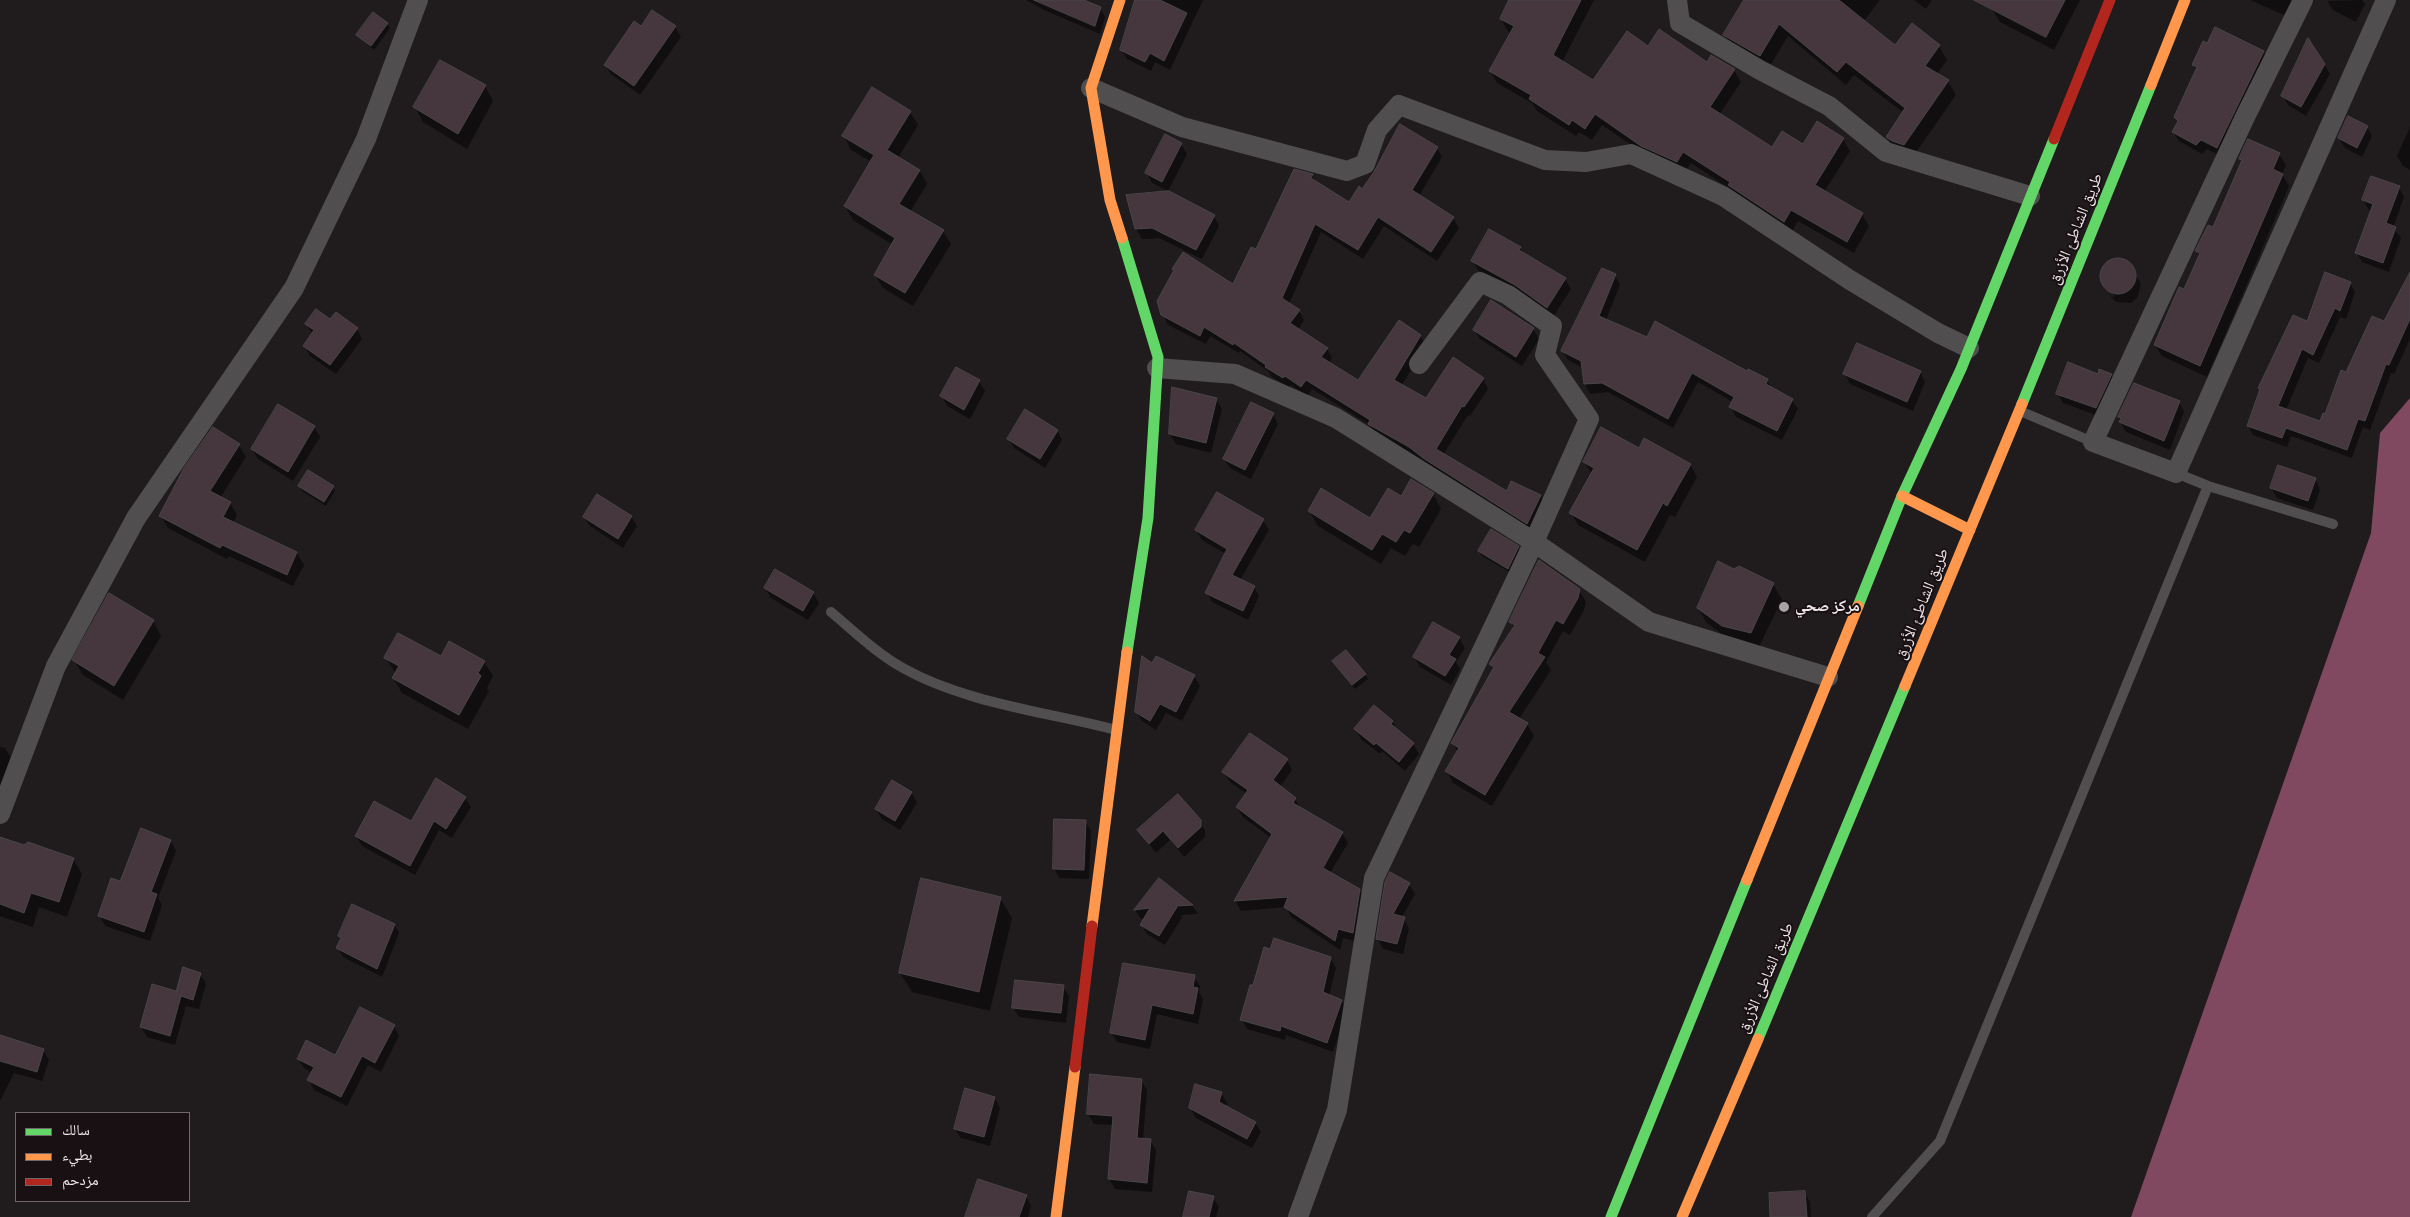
<!DOCTYPE html>
<meta charset="utf-8">
<style>
body{margin:0}
#map{position:relative;width:2410px;height:1217px;overflow:hidden;background:#201b1d;font-family:"Fira Sans Condensed","Noto Naskh Arabic",sans-serif}
canvas{display:block}
.legend{position:absolute;left:15px;top:1112px;width:175px;height:90px;box-sizing:border-box;background:#191013;border:1px solid #6f676a;margin:0;padding:6px 9px;list-style:none;font-size:15px;color:#f1eaec}
.legend li{display:flex;align-items:center;gap:10px;height:25px}
.legend b{width:25px;border:1px solid #6f676a}
</style>
<div id="map">
<canvas width="2410" height="1217"></canvas>
<ul class="legend">
<li><b style="height:6px;background:#63d668"></b>سالك</li>
<li><b style="height:6px;background:#ff974d"></b>بطيء</li>
<li><b style="height:6px;background:#b3261e"></b>مزدحم</li>
</ul>
</div>
<script>
const ctx = document.querySelector('canvas').getContext('2d');
ctx.lineJoin = 'round';
function fillPath(path, color) {
  ctx.fillStyle = color;
  ctx.fill(path, 'evenodd');
}
function stroke(path, color, width, dash) {
  ctx.strokeStyle = color;
  ctx.lineWidth = width;
  ctx.lineCap = dash ? 'butt' : 'round';
  ctx.setLineDash(dash || []);
  ctx.stroke(path);
}
function write(font, color, halo, rows, align = 'center') {
  ctx.font = font + ' "Fira Sans Condensed","Noto Naskh Arabic",sans-serif';
  ctx.lineWidth = 4;
  ctx.setLineDash([]);
  ctx.textBaseline = 'middle';
  ctx.strokeStyle = halo;
  ctx.fillStyle = color;
  for (const [text, x, y, turn = 0] of rows) {
    ctx.save();
    ctx.translate(x, y);
    ctx.rotate((+turn || 0) * Math.PI / 180);
    ctx.textAlign = isNaN(turn) ? turn : align;
    if (halo) ctx.strokeText(text, 0, 0);
    ctx.fillText(text, 0, 0);
    ctx.restore();
  }
}
const water = new Path2D(`
 M2410,398V1217H2131L2371,533L2380,433Z`);
const shadow = new Path2D(`
 M1026,0H1081L1100,8L1105,17L1100,34L1044,10Z
 M1136,0H1203L1170,70L1155,62L1151,71L1127,59L1121,50Z
 M1511,0H1594L1562,62L1594,82L1648,48L1734,70L1741,82L1719,115L1772,149L1843,139L1850,151L1824,192L1862,214L1869,226L1854,253L1798,221L1791,233L1736,197L1732,190L1691,163L1684,173L1649,157L1602,125L1592,140L1579,132L1576,136L1537,111L1532,103L1497,83L1490,71L1512,33L1508,31L1501,19Z
 M1742,0H1880L1863,22L1895,47L1912,25L1939,46L1947,60L1937,74L1948,81L1956,95L1912,158L1895,150L1887,137L1904,113L1854,75L1846,85L1788,36L1768,69L1732,48L1724,35L1744,1Z
 M1914,0H1932L1926,9Z
 M1982,0H2080L2054,50L2000,22L1992,9Z
 M2250,0H2297L2289,17Z
 M2362,0L2365,4L2356,22L2333,10L2327,1Z
 M387,24L390,28L374,50L358,35Z
 M675,27L681,37L640,95L611,74L605,65L641,28Z
 M2215,29L2264,52L2269,62L2223,157L2207,149L2202,154L2179,141L2173,132L2178,122L2175,117L2197,71L2193,65L2208,45Z
 M2324,64L2330,74L2306,116L2288,105L2283,96Z
 M485,86L493,101L467,149L423,122L415,107Z
 M910,112L918,125L898,158L920,171L927,184L910,212L943,231L951,244L913,306L883,288L875,275L893,245L853,220L845,206L872,162L851,150L844,136Z
 M2367,127L2372,136L2362,157L2345,148L2339,138Z
 M2410,127V170L2403,166L2397,156Z
 M1181,144L1187,154L1168,191L1152,183L1147,173Z
 M1437,148L1442,157L1419,196L1453,218L1459,228L1437,261L1384,226L1363,259L1321,232L1289,304L1299,311L1304,320L1298,330L1327,348L1332,358L1329,363L1358,381L1420,336L1426,346L1401,386L1426,400L1483,379L1488,389L1470,416L1468,415L1443,455L1507,493L1512,483L1541,496L1546,506L1533,533L1375,433L1370,425L1312,389L1307,396L1291,385L1289,387L1272,377L1268,371L1240,351L1239,353L1210,336L1206,344L1168,325L1163,314L1234,285L1312,175L1316,182L1350,204L1363,190Z
 M2279,154L2286,165L2282,174L2289,186L2207,377L2162,356L2155,345L2200,257L2197,251L2213,229L2243,163L2240,158Z
 M2399,187L2404,197L2393,228L2401,238L2389,272L2362,262L2357,253L2372,211L2369,210L2363,200Z
 M1214,216L1219,226L1202,259L1159,238L1142,239L1136,229Z
 M1520,247L1524,255L1565,279L1571,289L1553,317L1522,295L1478,270L1473,261Z
 M2119,259L2126,261L2141,284L2137,298L2131,303L2116,302L2108,293L2113,297L2115,296L2105,288L2101,280L2102,272L2105,265Z
 M1615,275L1620,285L1606,320L1647,338L1767,380L1773,390L1792,400L1798,409L1782,440L1736,417L1731,407L1733,402L1698,382L1673,428L1608,392L1590,394L1585,384L1583,368L1568,360L1563,351Z
 M2410,277V339L2394,374L2391,373L2370,430L2363,427L2352,458L2291,436L2287,447L2253,435L2248,426L2261,390L2259,388L2308,323L2350,283L2355,292L2346,319L2340,317L2319,363L2308,358L2286,410L2321,422L2346,373L2369,348Z
 M331,321L357,329L362,339L336,374L310,356L305,346L312,334L307,324Z
 M1533,329L1539,339L1522,366L1480,339L1474,330Z
 M957,369L979,381L985,391L970,419L947,406L942,396Z
 M1920,372L1925,382L1913,411L1850,384L1845,374Z
 M2099,375H2111L2116,385L2101,417L2063,403L2058,394Z
 M1216,399L1222,409L1211,453L1176,444L1170,434Z
 M2179,402L2184,412L2170,450L2126,432L2120,422L2119,417Z
 M1273,414L1278,424L1251,479L1230,468L1224,459Z
 M314,427L320,437L293,481L258,459L252,449Z
 M1057,430L1062,440L1045,468L1014,448L1009,439Z
 M239,445L246,457L220,498L230,503L237,515L233,523L297,553L304,565L293,586L229,556L227,559L168,528L161,516Z
 M1639,450L1690,464L1697,477L1675,517L1670,515L1645,562L1578,525L1571,513L1592,474L1584,462Z
 M2315,479L2320,489L2313,510L2277,498L2271,488Z
 M299,486L333,487L335,491L326,506L302,491Z
 M1218,494L1263,520L1269,530L1240,580L1254,587L1259,596L1248,620L1212,602L1207,592L1226,554L1202,540L1196,530Z
 M1433,494L1441,509L1419,547L1413,544L1405,556L1391,548L1381,564L1318,526L1309,511L1371,520L1401,498Z
 M631,516L637,526L623,548L590,526L584,517Z
 M1518,547L1520,552L1511,573L1482,556L1479,551Z
 M1733,570L1773,584L1782,599L1759,647L1731,641L1707,623L1698,608Z
 M765,588L813,593L819,603L808,620L771,598Z
 M1579,590L1586,602L1584,610L1570,635L1563,631L1546,662L1551,670L1519,719L1527,724L1534,736L1492,806L1453,783L1447,771L1458,752L1453,743L1494,669L1491,664L1514,628L1511,621Z
 M153,621L161,636L123,700L83,675L74,660Z
 M1459,638L1465,648L1456,662L1460,669L1451,685L1420,667L1414,657Z
 M386,658H441L484,662L493,676L487,688L489,691L468,729L402,693L393,678L396,674Z
 M1333,662L1365,674L1368,679L1355,689Z
 M1152,665L1194,676L1200,686L1182,721L1166,713L1156,730L1142,721L1136,711Z
 M1393,722L1398,731L1413,744L1419,754L1405,771L1382,751L1380,754L1361,739L1356,729Z
 M0,747L5,748L11,758L0,789Z
 M1287,760L1292,770L1280,787L1295,799L1301,809L1342,833L1348,843L1330,873L1359,890L1365,900L1358,942L1343,938L1340,950L1291,917L1286,907L1241,911L1235,901L1271,838L1243,817L1237,808L1247,794L1230,782L1224,772Z
 M893,781L912,793L917,803L900,830L882,819L876,809Z
 M465,798L471,807L452,838L439,830L415,875L362,846L356,836L411,822Z
 M1085,821L1091,831L1089,879L1059,878L1054,868Z
 M1200,821L1205,831V837L1184,857L1170,840L1156,853L1139,830Z
 M142,830L171,841L176,851L158,898L162,905L150,941L105,926L100,916L120,882Z
 M0,859H73L82,874L67,917L39,907L33,927L0,916Z
 M1159,880L1192,905L1198,914L1181,915L1182,917L1165,945L1147,934L1141,925L1145,918L1141,919L1135,910Z
 M1409,884L1415,894L1402,917L1409,928L1403,954L1383,949L1378,939Z
 M1000,898L1012,918L990,1011L912,992L900,973Z
 M394,924L399,933L382,977L343,957L338,948L341,940L339,936Z
 M1330,958L1336,968L1329,996L1342,1001L1347,1011L1333,1052L1286,1035L1285,1040L1247,1029L1242,1020Z
 M200,974L206,984L199,1009L186,1006L175,1045L147,1037L141,1027L177,992Z
 M1194,977L1200,986L1199,992L1203,999L1198,1024L1157,1014L1150,1049L1117,1042L1111,1032Z
 M1063,987L1069,996L1066,1023L1019,1017L1013,1008Z
 M394,1026L399,1036L381,1072L368,1065L347,1106L314,1090L309,1080L312,1073L304,1068L298,1059L336,1057Z
 M0,1037L43,1050L49,1060L42,1081L14,1073L0,1101Z
 M1091,1075L1141,1080L1147,1090L1143,1139L1150,1140L1156,1150L1152,1192L1115,1189L1109,1179L1114,1125L1094,1124L1088,1114Z
 M1221,1093L1227,1103L1226,1107L1255,1123L1261,1132L1252,1148L1196,1118L1190,1108Z
 M995,1098L1000,1108L990,1146L961,1138L955,1129Z
 M1804,1192L1810,1202L1811,1217H1772Z
 M1026,1196L1031,1206L1028,1217H967Z
 M1213,1198L1219,1207L1216,1217H1184Z`);
const building = new Path2D(`
 M1034,0H1084L1101,7L1095,26Z
 M1135,0H1160L1187,13L1164,61L1150,53L1145,62L1120,50Z
 M1509,0H1581L1553,55L1593,80L1627,31L1648,46L1659,29L1707,62L1711,55L1735,69L1710,107L1772,147L1782,131L1803,144L1817,121L1844,138L1815,185L1863,213L1847,242L1791,210L1784,222L1728,185L1730,182L1683,152L1677,162L1641,146L1595,114L1585,129L1572,120L1569,125L1529,99L1531,95L1489,71L1514,26L1500,19Z
 M1744,0H1839L1895,45L1912,23L1940,45L1925,66L1949,80L1904,145L1892,141L1886,137L1905,108L1846,62L1837,72L1779,24L1760,56L1723,35Z
 M1974,0H2065L2046,37Z
 M652,10L676,26L634,86L604,65L634,21L641,26Z
 M373,12L388,23L371,46L356,35Z
 M2215,27L2264,51L2217,148L2201,140L2196,145L2172,132L2178,121L2174,117L2197,67L2192,65L2203,41L2207,43Z
 M2308,38L2325,64L2301,107L2281,96Z
 M440,60L486,85L458,134L413,107Z
 M872,87L911,111L887,150L920,170L899,204L944,230L905,293L874,275L895,238L844,206L874,155L842,136Z
 M2348,116L2368,126L2357,148L2338,138Z
 M1400,124L1438,147L1412,190L1454,217L1431,252L1378,217L1358,250L1315,224L1282,298L1300,310L1290,323L1328,348L1321,357L1358,380L1399,320L1421,335L1394,380L1426,398L1453,357L1484,378L1464,407L1462,406L1436,449L1507,491L1511,481L1541,495L1527,524L1423,458L1409,447L1368,424L1370,420L1306,380L1301,387L1285,376L1283,378L1265,367L1266,365L1234,343L1233,345L1204,327L1200,336L1161,315L1157,301L1174,270L1172,269L1183,252L1233,284L1251,247L1256,249L1294,169L1313,174L1311,178L1349,202L1359,186L1362,189L1374,172Z
 M1165,134L1182,143L1162,182L1145,173Z
 M2248,139L2280,153L2273,169L2283,174L2200,366L2154,345L2179,287L2184,289L2200,253L2195,251L2208,225L2213,227L2242,160L2239,159Z
 M2371,176L2400,186L2386,223L2396,227L2383,263L2355,253L2373,204L2362,200Z
 M1169,191L1215,215L1196,250L1152,228L1135,229L1126,195Z
 M1489,229L1521,247L1519,250L1566,278L1547,308L1515,285L1471,261Z
 M2100 276a18 18 0 1 1 36 0a18 18 0 1 1-36 0Z
 M1602,268L1616,274L1599,316L1647,337L1655,321L1747,371L1748,369L1768,379L1766,384L1793,399L1777,431L1729,407L1734,397L1692,373L1668,419L1602,383L1584,384L1581,361L1561,351Z
 M2325,272L2351,282L2340,311L2335,308L2313,355L2302,349L2278,406L2320,421L2323,413L2325,414L2341,370L2346,372L2372,316L2384,321L2410,272V319L2389,365L2386,364L2365,421L2358,419L2347,450L2286,428L2282,438L2247,426L2260,389L2258,388L2293,315L2307,321Z
 M1491,300L1534,328L1516,357L1473,330Z
 M316,309L330,319L336,312L358,328L330,365L303,346L314,330L305,324Z
 M1857,343L1921,371L1907,402L1843,374Z
 M2068,362L2098,374L2099,369L2112,374L2096,408L2056,394Z
 M956,367L980,380L964,410L940,396Z
 M2134,383L2180,401L2164,441L2119,422L2121,418L2118,417Z
 M1172,387L1217,398L1206,443L1169,434Z
 M1251,402L1274,413L1245,470L1223,459Z
 M278,404L315,426L288,472L251,449Z
 M1025,409L1058,430L1040,459L1007,439Z
 M213,427L240,444L210,491L231,502L223,517L297,552L287,575L222,545L220,548L159,516L184,468Z
 M1601,427L1639,448L1644,438L1691,464L1667,506L1663,503L1637,550L1569,513L1594,468L1583,462Z
 M2278,465L2316,478L2308,501L2270,488Z
 M308,470L334,486L324,502L298,486Z
 M1411,479L1434,493L1410,533L1404,530L1396,542L1382,534L1372,550L1308,511L1321,488L1370,518L1388,488L1401,496Z
 M1217,492L1264,519L1232,575L1255,586L1243,611L1205,593L1227,549L1195,530Z
 M597,494L632,516L618,539L583,517Z
 M1491,529L1519,546L1508,569L1478,551Z
 M1539,560L1580,589L1578,598L1563,624L1556,620L1538,653L1545,657L1509,712L1528,723L1485,795L1445,771L1459,748L1451,743L1494,667L1489,664L1515,625L1509,622Z
 M1718,561L1734,569L1739,566L1774,583L1751,633L1722,626L1697,608Z
 M775,569L814,592L803,611L764,588Z
 M109,593L154,620L114,686L72,660Z
 M1433,622L1460,637L1449,655L1456,659L1445,676L1413,657Z
 M398,633L441,656L449,641L485,661L478,673L481,676L459,715L392,678L399,666L384,658Z
 M1346,650L1366,674L1352,685L1332,661Z
 M1142,656L1152,663L1156,656L1195,675L1176,712L1160,704L1150,721L1135,712Z
 M1374,705L1393,721L1391,724L1414,743L1399,762L1376,743L1374,745L1354,729Z
 M1250,733L1288,759L1273,780L1296,798L1293,803L1343,832L1323,868L1360,889L1353,933L1338,929L1335,941L1284,907L1288,897L1234,901L1272,834L1236,807L1248,790L1222,772Z
 M436,778L466,797L446,829L434,821L410,866L355,836L374,801L411,821Z
 M892,780L912,792L895,821L875,809Z
 M1178,794L1201,820V827L1178,848L1163,831L1149,844L1137,830Z
 M1054,819L1086,820L1084,870L1053,869Z
 M141,828L171,840L151,892L157,894L144,932L98,916L111,878L120,881Z
 M0,837L24,845L28,842L74,858L59,902L31,893L24,913L0,904Z
 M1390,872L1410,883L1393,914L1405,917L1397,944L1376,939L1385,882Z
 M921,878L1001,897L979,992L899,973Z
 M1159,878L1193,905L1176,906L1177,907L1159,936L1140,925L1150,908L1134,910Z
 M352,904L395,924L377,969L336,948L341,938L338,936Z
 M1274,938L1331,957L1323,992L1342,1000L1327,1043L1281,1026L1280,1031L1240,1020L1250,985H1253L1264,947L1270,949Z
 M1123,963L1195,975L1193,987L1198,988L1193,1014L1152,1005L1145,1040L1110,1033Z
 M183,967L201,973L193,1000L181,996L170,1036L140,1027L152,984L176,991Z
 M1015,980L1064,985L1061,1013L1012,1008Z
 M360,1007L395,1025L375,1063L362,1056L341,1097L307,1080L314,1067L297,1059L306,1040L335,1055Z
 M0,1035L44,1049L37,1072L0,1061Z
 M1090,1074L1142,1079L1137,1138L1151,1139L1147,1183L1108,1179L1113,1116L1087,1114Z
 M1195,1084L1222,1092L1219,1102L1256,1122L1247,1139L1189,1108Z
 M965,1088L995,1097L984,1137L954,1129Z
 M978,1179L1027,1195L1019,1217H965Z
 M1189,1191L1214,1196L1209,1217H1183Z
 M1805,1191L1807,1217H1770L1769,1193Z`);
const lane = new Path2D(`
 M2020,411L2093,442
 M2208,486L2333,524
 M831,612C854,631 876,653 903,668C965,703 1047,712 1116,730
 M1872,1217L1940,1141L2208,486L2176,473`);
const street = new Path2D(`
 M1677,0L1680,23L1760,70L1829,106L1886,152L2030,196
 M2303,0L2245,117L2093,442L2176,473L2386,0
 M1091,88L1182,127L1347,171L1365,164L1377,130L1399,105L1545,160L1586,162L1631,154L1723,196L1850,280L1938,333L1969,348
 M1157,368L1235,374L1336,418L1534,542L1649,622L1828,677
 M0,814L56,666L136,518L294,288L366,139L418,0
 M1298,1217L1337,1110L1374,878L1534,542L1589,419L1545,355L1552,326L1508,295L1480,282L1419,364`);
const fast = new Path2D(`
 M1122,238L1158,357L1148,518L1127,652
 M2022,404L2151,85
 M1858,606L1902,496L1961,369L2054,139
 M1758,1039L1905,686
 M1611,1217L1747,880`);
const slow = new Path2D(`
 M1120,0L1091,88L1110,200L1122,238
 M2151,85L2185,0
 M1902,496L1970,530
 M1905,686L2022,404
 M1747,880L1858,606
 M1092,926L1127,652
 M1056,1217L1075,1067
 M1682,1217L1758,1039`);
const jam = new Path2D(`
 M2054,139L2110,0
 M1075,1067L1092,926`);
const markers = [
 [1784,607,6,"#a8a2a4"]
];
const streetNames = [
 ["طريق الشاطئ الأزرق",2076,229,-68],
 ["طريق الشاطئ الأزرق",1922,604,-68],
 ["طريق الشاطئ الأزرق",1766,978,-67]
];
const poiNames = [
 ["مركز صحي",1795,607]
];
fillPath(water, '#804960');
fillPath(shadow, '#0007');
fillPath(building, '#45373d');
stroke(building, '#4a4647', 1);
stroke(lane, '#504e4e', 10);
stroke(street, '#504e4e', 20);
stroke(fast, '#63d668', 11);
stroke(slow, '#ff974d', 11);
stroke(jam, '#b3261e', 11);
for (const [x, y, r, color] of markers) {
  const dot = new Path2D();
  dot.arc(x, y, r, 0, 2 * Math.PI);
  ctx.fillStyle = color;
  ctx.fill(dot);
  stroke(dot, '#191013', 2);
}
write('16px', '#f1eaec', '#191013', streetNames);
write('bold 16px', '#f1eaec', '#191013', poiNames, 'left');
</script>
